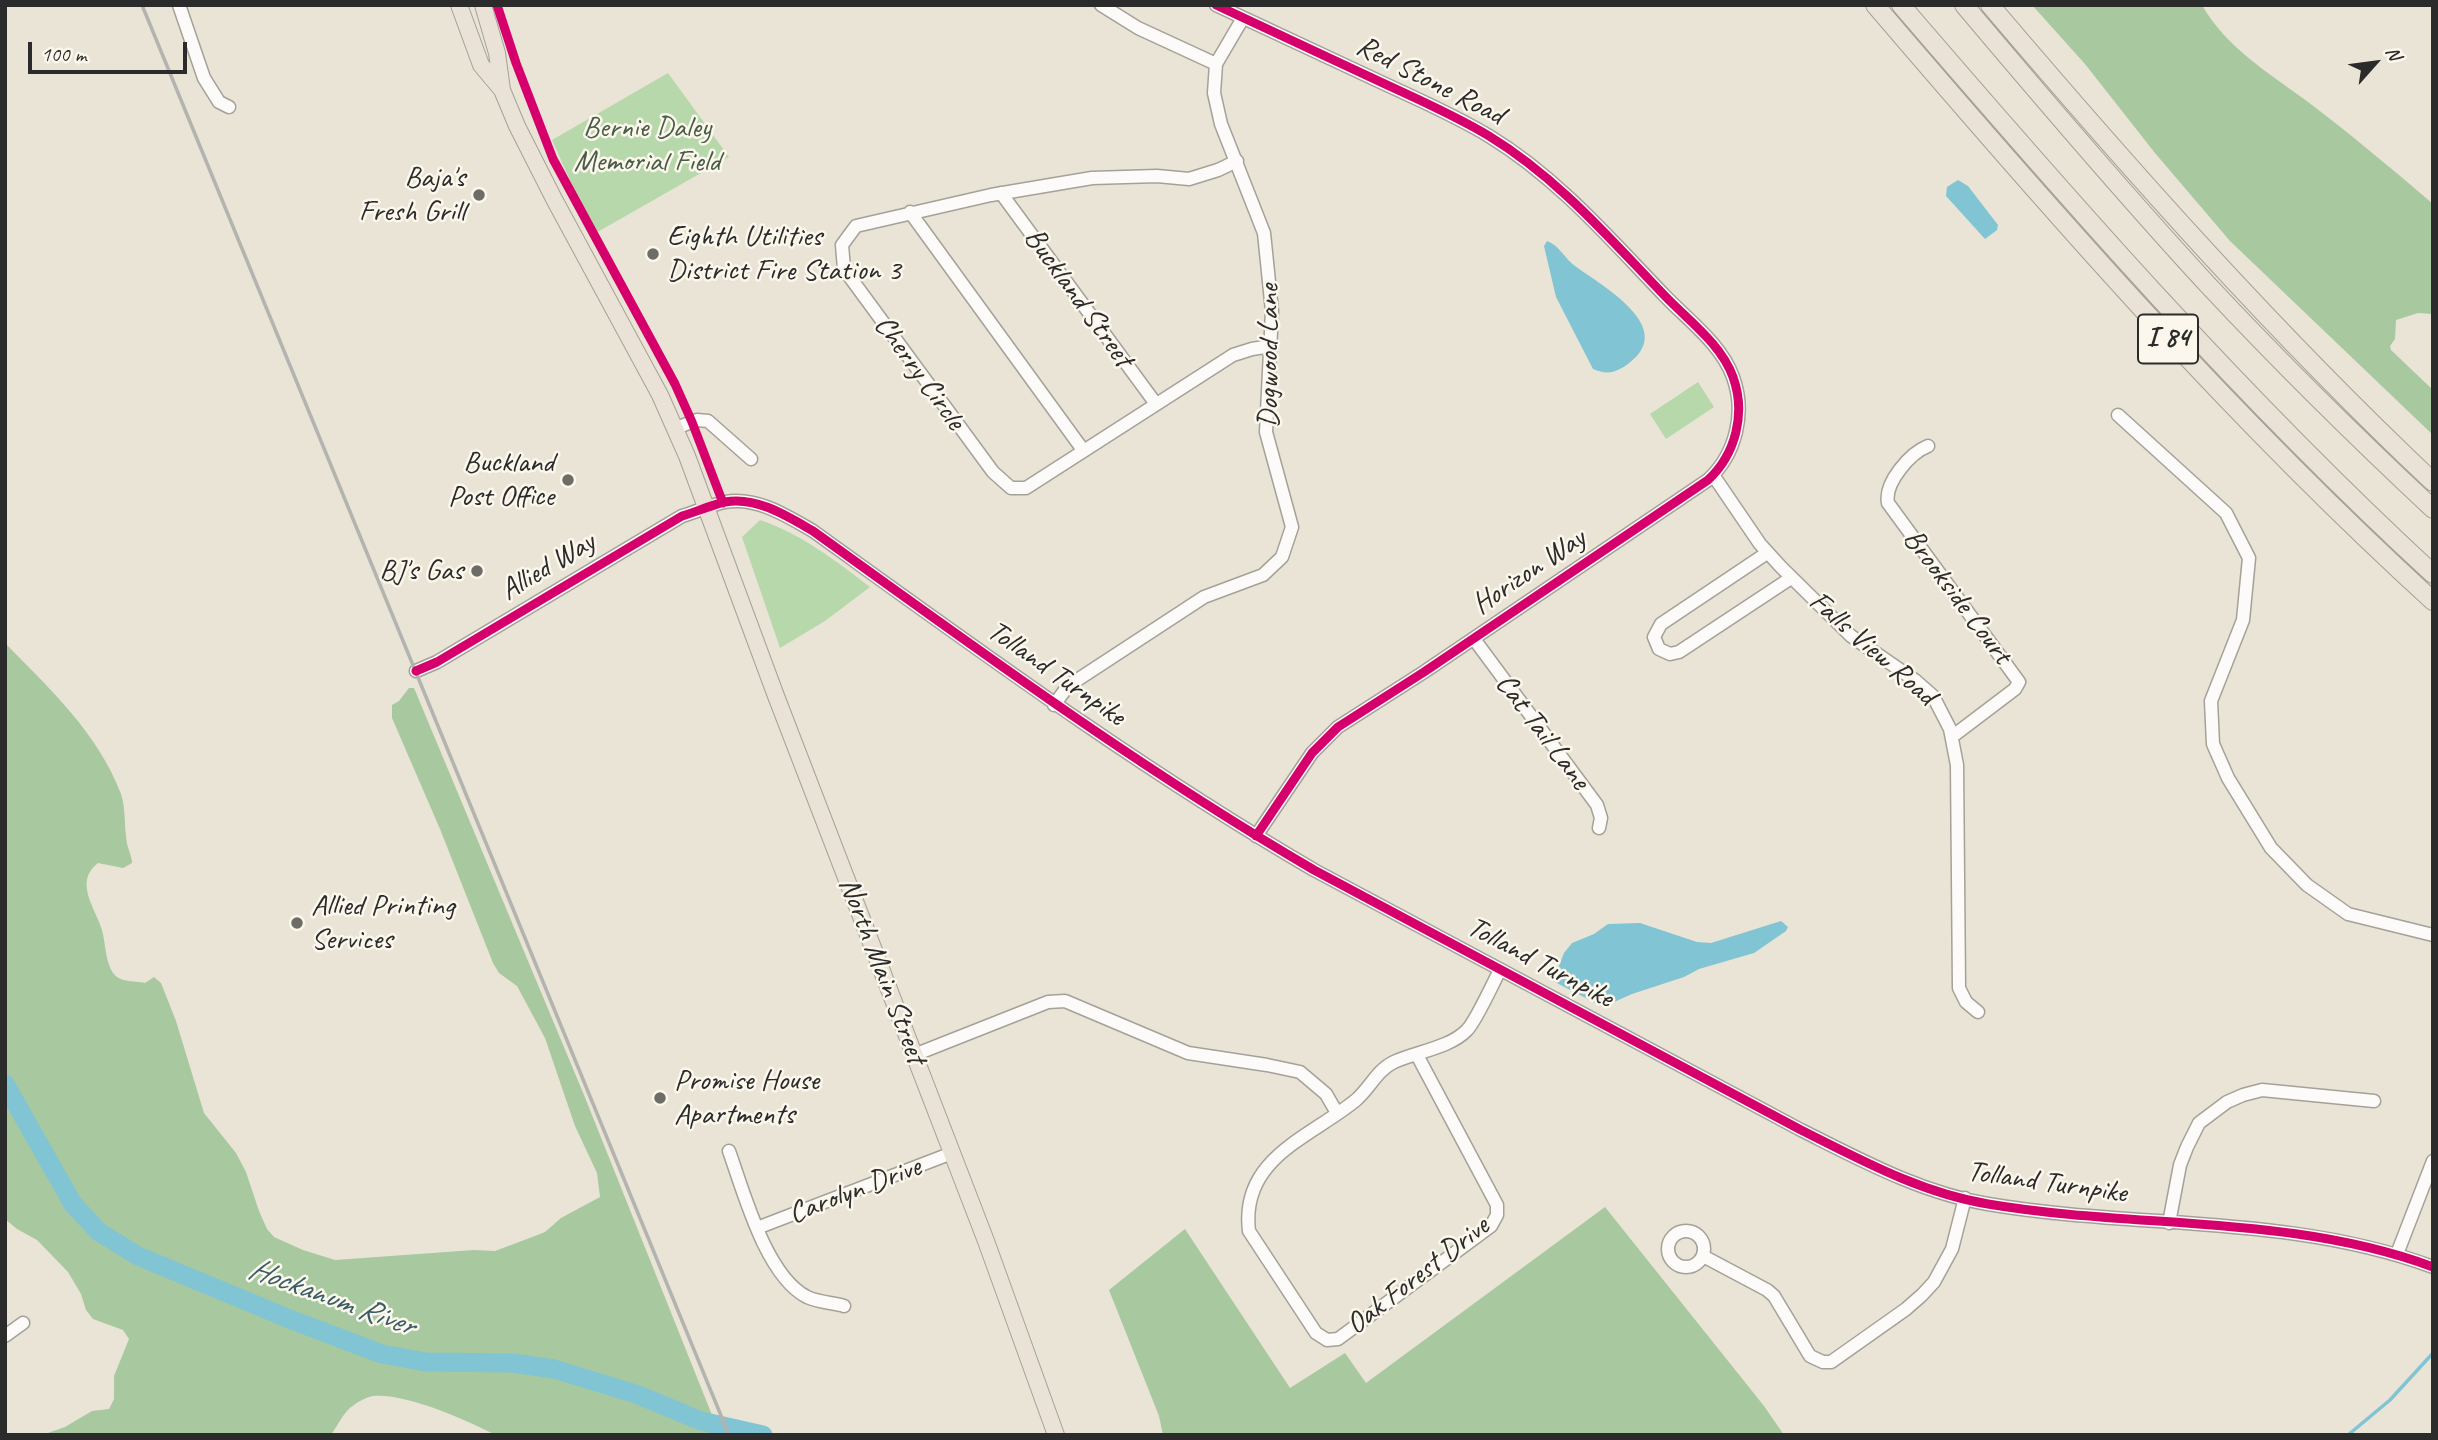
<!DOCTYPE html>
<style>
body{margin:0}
#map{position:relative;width:2438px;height:1440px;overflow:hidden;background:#e9e4d5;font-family:Caveat,sans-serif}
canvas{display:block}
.frame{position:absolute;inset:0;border:7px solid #2b2b2b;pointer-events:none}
.north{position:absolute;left:2340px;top:28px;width:70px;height:70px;-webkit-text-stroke:5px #fbf7ec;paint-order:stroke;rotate:62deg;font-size:19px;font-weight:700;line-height:28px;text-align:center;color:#2b2b2b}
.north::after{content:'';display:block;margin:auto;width:24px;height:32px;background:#2b2b2b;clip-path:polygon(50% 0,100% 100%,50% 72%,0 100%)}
.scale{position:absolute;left:28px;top:42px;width:159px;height:32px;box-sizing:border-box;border:4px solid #2b2b2b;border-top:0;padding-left:9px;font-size:21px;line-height:24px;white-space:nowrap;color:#2b2b2b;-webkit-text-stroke:5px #fbf7ec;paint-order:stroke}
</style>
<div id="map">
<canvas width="2438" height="1440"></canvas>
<div class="frame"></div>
<div class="north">N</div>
<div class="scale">100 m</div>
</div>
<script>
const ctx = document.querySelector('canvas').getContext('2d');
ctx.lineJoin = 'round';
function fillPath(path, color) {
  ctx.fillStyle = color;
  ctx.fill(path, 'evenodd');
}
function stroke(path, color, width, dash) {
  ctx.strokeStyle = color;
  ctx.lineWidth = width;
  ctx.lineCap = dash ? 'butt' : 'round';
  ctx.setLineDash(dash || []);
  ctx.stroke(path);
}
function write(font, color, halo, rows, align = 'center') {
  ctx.font = font + ' Caveat,sans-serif';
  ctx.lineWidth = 5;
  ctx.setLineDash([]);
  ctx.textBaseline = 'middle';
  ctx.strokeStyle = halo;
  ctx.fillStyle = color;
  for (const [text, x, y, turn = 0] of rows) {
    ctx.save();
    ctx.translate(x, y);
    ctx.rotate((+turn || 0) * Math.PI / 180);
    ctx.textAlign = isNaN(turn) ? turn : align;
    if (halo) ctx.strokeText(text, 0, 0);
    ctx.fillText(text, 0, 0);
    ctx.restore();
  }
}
const green = new Path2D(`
 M668,73L729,157L594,234L552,140Z
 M1698,382L1714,407L1666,439L1650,414Z
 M760,520C801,534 835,560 870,587L825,621L780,648L742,537Z`);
const forest = new Path2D(`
 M2032,5H2202C2225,46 2267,72 2304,99C2348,132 2391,168 2433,204V314L2418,313L2396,320L2395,339L2390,346L2391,350L2433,390V435L2230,241L2155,153L2085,64Z
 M5,643C49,688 98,733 121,794C126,809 124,827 127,843C128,850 132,856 132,863L123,868L98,863C73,882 96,909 102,930C106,944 105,967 117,977C123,982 137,981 145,983L154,977L161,983L176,1021L204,1113L236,1153L246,1172L259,1211L267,1229L274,1237L303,1250L335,1260L474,1250L495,1251L535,1236L545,1232L561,1218L600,1197L597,1173L575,1126L545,1038L517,986L499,973L493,963L440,829L392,718V705L399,701L409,688H414L584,1095L720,1435H496C465,1420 407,1393 373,1396C367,1397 359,1401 354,1405C344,1411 338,1425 331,1435H42L65,1427L92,1411L109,1409L114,1399V1376L129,1339L123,1330L93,1319L86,1310L81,1294L68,1272L37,1240L17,1229L5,1219Z
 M1605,1207L1764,1406L1784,1435H1163L1159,1416L1109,1290L1185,1229L1290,1388L1345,1353L1366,1383Z`);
const water = new Path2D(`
 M1958,180L1968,186L1998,225L1997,230L1985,239L1946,196L1947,187Z
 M1547,241C1559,245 1565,259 1575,266C1604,287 1678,328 1628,364C1615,373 1607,375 1593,369L1556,297L1544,246Z
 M1781,921L1788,927L1786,931L1754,953L1699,969L1684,977L1632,994L1603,1007L1553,981L1564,953L1572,943L1594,934L1608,924L1640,923L1697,942L1711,943Z`);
const stream = new Path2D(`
 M2348,1435L2390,1400L2433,1353`);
const river = new Path2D(`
 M5,1084L73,1204L99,1232L138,1256L292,1320L382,1354L426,1362L512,1363L554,1369L636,1394L701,1421L763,1435`);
const minor = new Path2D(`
 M179,5L204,78L219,102L229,107
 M1101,5L1138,28L1216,64
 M1216,5C1267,29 1318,53 1370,77C1410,96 1451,113 1489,136C1558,178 1610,239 1665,296C1689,321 1721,344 1733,377C1746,413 1736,454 1708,480L1424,672L1338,727L1312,753L1256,836
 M1237,161L1218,170L1189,179L1157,176L1092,178L991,195L856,226L842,245L844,269L993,472L1011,488H1026L1233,355L1252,349L1271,346
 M1001,193L1156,404
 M910,212L1083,450
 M2118,415L2226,513L2249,558L2243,620L2211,701L2213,744L2228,778L2271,848L2307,885L2348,914L2433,935
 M676,428L697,420L708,421L751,459
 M1928,446C1910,453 1884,483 1888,503L2019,682L2015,689L1953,736
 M1713,475L1760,544L1781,567L1851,636L1916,681L1933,696L1950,729L1957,765L1959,988L1966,1002L1978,1012
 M1767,553L1661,624L1654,637L1659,649L1670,654L1679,652L1791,578
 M1474,639L1597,805L1601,818L1599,828
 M416,671L437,662L682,516C696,512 711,505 725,502C756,496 787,516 813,531C977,649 1139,768 1314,870L1801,1130C1861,1160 1921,1193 1988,1204C2135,1229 2291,1214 2433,1267
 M1054,705L1068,686L1204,597L1263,575L1282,557L1292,527L1266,432L1272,311L1264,233L1221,124L1214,93L1216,64L1243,18
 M914,1055L1048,1002L1065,1001L1188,1053L1267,1065L1300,1072L1326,1094L1337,1113
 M1417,1055L1497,1205V1215L1491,1226L1338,1339L1327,1340L1316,1333L1249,1231C1240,1158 1311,1137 1356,1100C1370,1088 1377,1070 1394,1062C1415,1052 1450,1048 1467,1030C1476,1021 1493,983 1500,970
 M729,1151C744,1193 766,1276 807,1297C818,1302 833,1303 844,1306
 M2169,1223L2180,1165L2187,1147L2199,1123L2227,1102L2243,1095L2262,1090L2374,1101
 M757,1228L952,1153
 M1668 1249a18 18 0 1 1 36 0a18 18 0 1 1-36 0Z
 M2397,1254L2433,1161
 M1703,1256L1767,1290L1774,1296L1810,1356L1823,1362H1831L1906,1309L1922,1295L1934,1282L1952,1249L1965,1198
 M5,1336L23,1323`);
const major = new Path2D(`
 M459,5L481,65L502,90
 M483,5L497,53L502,90L517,126L554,199L660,395L687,456L776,696L986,1241L1056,1435`);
const highway = new Path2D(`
 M1875,5C2052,212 2231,417 2433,601
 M1901,5C2072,204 2240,396 2433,574
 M1964,5C2044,100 2124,194 2208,285C2280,362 2356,437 2433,509
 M1990,5C2131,171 2275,333 2433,482`);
const rail = new Path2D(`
 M142,5L729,1435`);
const cycleway = new Path2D(`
 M497,5L516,63L553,159L675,384L692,422L723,503
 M1216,5C1267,29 1318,53 1370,77C1410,96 1451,113 1489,136C1558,178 1610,239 1665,296C1689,321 1721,344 1733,377C1746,413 1736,454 1708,480L1424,672L1338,727L1312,753L1256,836
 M416,671L437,662L682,516C696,512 711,505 725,502C756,496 787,516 813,531C977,649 1139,768 1314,870L1801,1130C1861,1160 1921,1193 1988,1204C2135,1229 2291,1214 2433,1267`);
const markers = [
 [479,195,7,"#6e6c66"],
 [653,254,7,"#6e6c66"],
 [568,480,7,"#6e6c66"],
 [477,571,7,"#6e6c66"],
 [297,923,7,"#6e6c66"],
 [660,1098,7,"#6e6c66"]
];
const shields = [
 [2168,339,60]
];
const shieldNames = [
 ["I 84",2168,339]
];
const streetNames = [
 ["Red Stone Road",1430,81,27],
 ["Buckland Street",1078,298,54],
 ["Dogwood Lane",1269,356,-90],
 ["Cherry Circle",919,373,54],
 ["Allied Way",548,567,-31],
 ["Horizon Way",1529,572,-34],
 ["Brookside Court",1957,597,53],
 ["Falls View Road",1872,649,41],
 ["Tolland Turnpike",1056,674,35],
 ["Cat Tail Lane",1542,732,53],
 ["Tolland Turnpike",1540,963,28],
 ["North Main Street",882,971,69],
 ["Tolland Turnpike",2047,1183,8],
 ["Carolyn Drive",855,1191,-21],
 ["Oak Forest Drive",1418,1276,-38]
];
const parkNames = [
 ["Bernie Daley",647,128],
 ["Memorial Field",647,162]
];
const poiNames = [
 ["Baja's",465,178],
 ["Fresh Grill",465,212],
 ["Eighth Utilities",667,237,"left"],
 ["District Fire Station 3",667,271,"left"],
 ["Buckland",554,463],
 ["Post Office",554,497],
 ["BJ's Gas",463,571],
 ["Allied Printing",311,906,"left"],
 ["Services",311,940,"left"],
 ["Promise House",674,1081,"left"],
 ["Apartments",674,1115,"left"]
];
const waterNames = [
 ["Hockanum River",331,1298,20]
];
fillPath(green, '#b7d8aa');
fillPath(forest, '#a8c89f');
fillPath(water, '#81c4d3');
stroke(stream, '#81c4d3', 3.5);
stroke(river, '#81c4d3', 19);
stroke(minor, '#a4a199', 15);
stroke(major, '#a4a199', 18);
stroke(highway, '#a4a199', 20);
stroke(minor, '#fcfbf9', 12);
stroke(major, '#eae2d6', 16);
stroke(highway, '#eae2d6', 18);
stroke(rail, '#b3b3b0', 3.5);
stroke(cycleway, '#d6006c', 9);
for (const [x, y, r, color] of markers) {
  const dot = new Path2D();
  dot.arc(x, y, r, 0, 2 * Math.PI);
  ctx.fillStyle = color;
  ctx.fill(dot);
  stroke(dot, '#fbf7ec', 2.5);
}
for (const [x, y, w] of shields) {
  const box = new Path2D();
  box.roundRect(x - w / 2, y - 24.5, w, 49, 5);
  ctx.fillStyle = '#fbf7ec';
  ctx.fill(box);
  stroke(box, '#2b2b2b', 2);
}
write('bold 28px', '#2b2b2b', null, shieldNames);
write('30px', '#2b2b2b', '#fbf7ec', streetNames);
write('30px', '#495c46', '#fbf7ec', parkNames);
write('30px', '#2b2b2b', '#fbf7ec', poiNames, 'right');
write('italic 32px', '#395c65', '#fbf7ec', waterNames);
</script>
